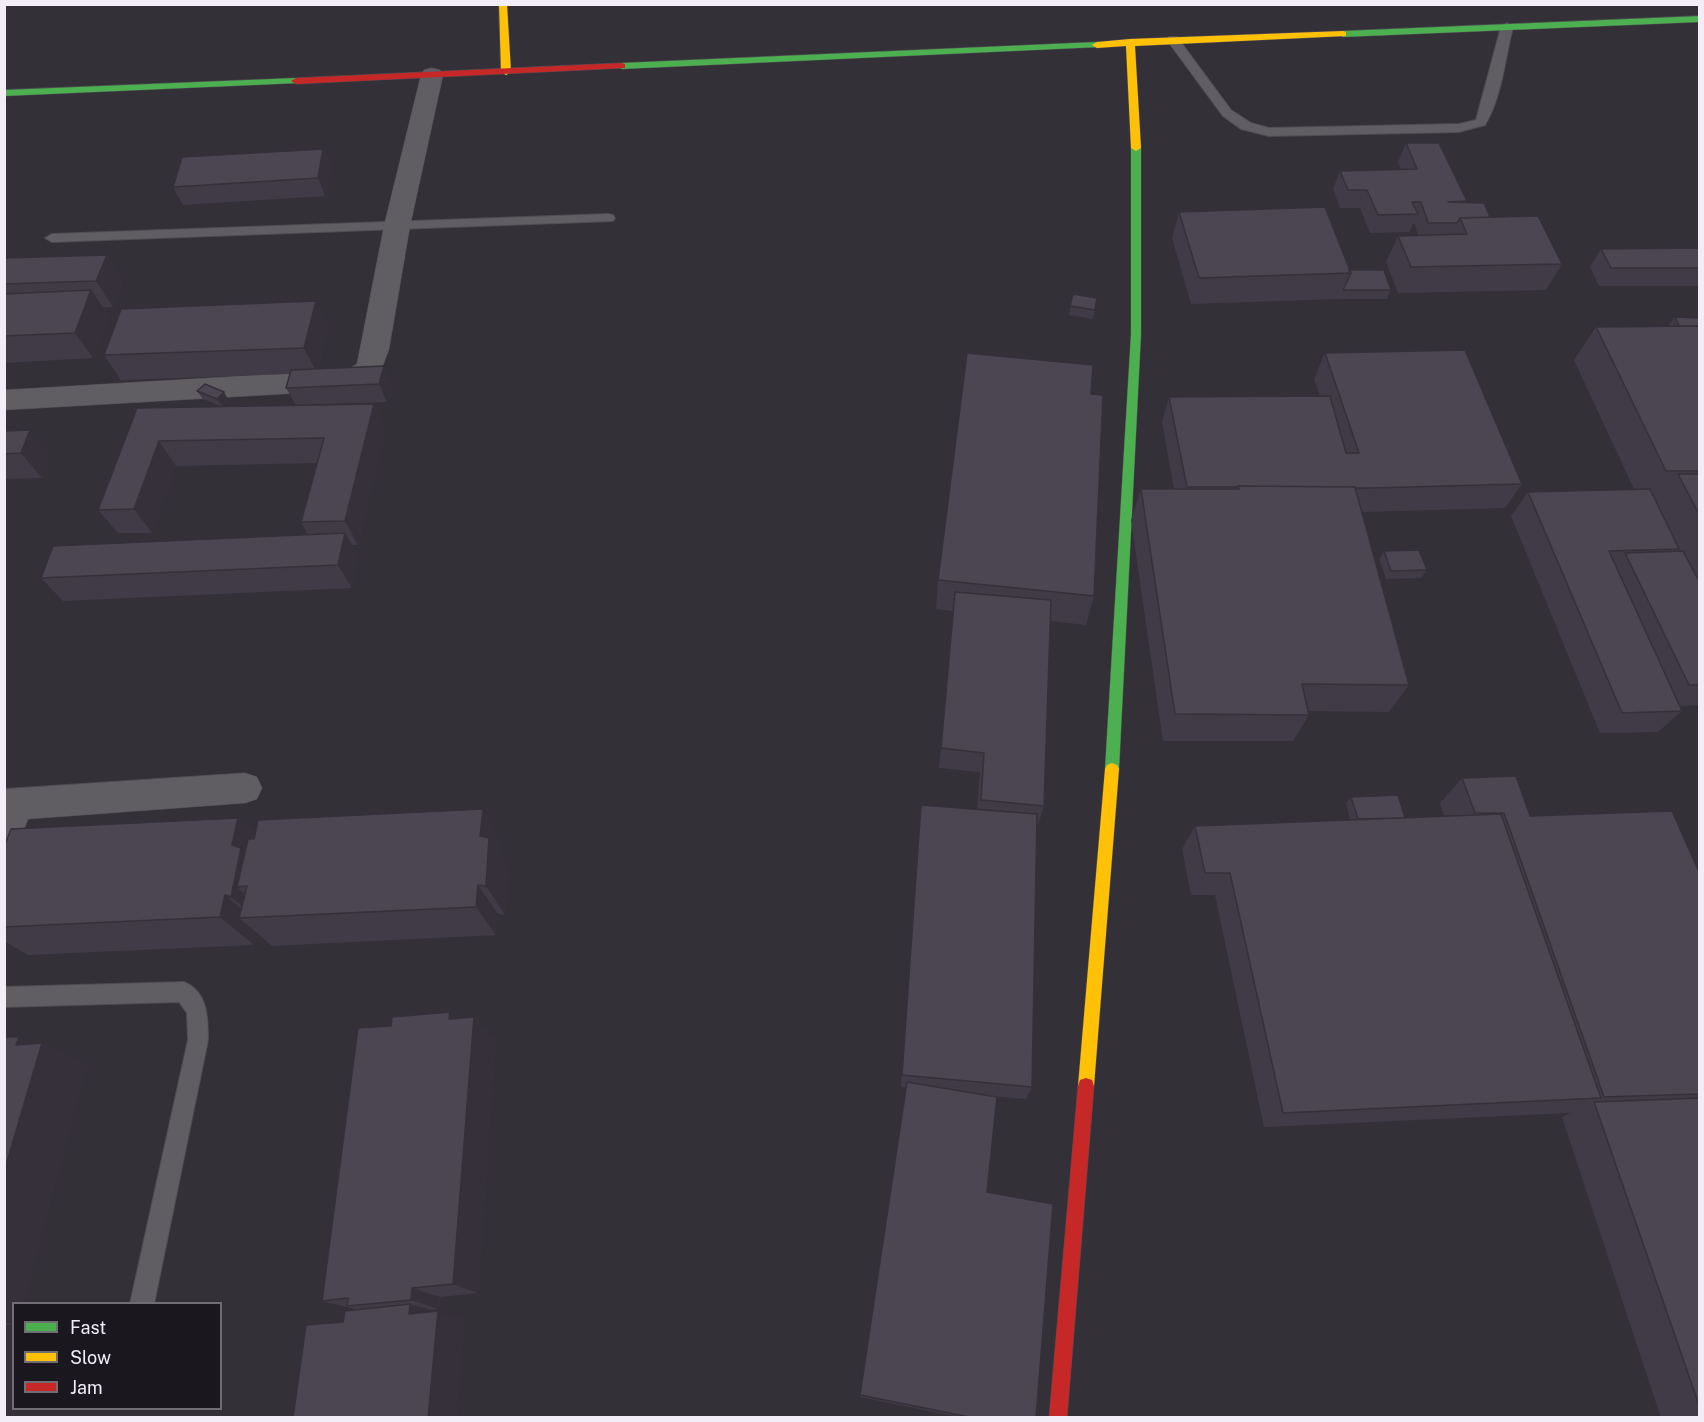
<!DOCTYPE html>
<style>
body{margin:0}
#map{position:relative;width:1704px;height:1422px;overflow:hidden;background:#343038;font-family:"Public Sans",sans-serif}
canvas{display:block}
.frame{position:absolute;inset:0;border:6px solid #f2edf7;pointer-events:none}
.legend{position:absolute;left:12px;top:1302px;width:210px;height:108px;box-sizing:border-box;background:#1a171e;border:2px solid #706d75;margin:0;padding:8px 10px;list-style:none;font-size:18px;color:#f2edf7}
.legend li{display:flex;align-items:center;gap:12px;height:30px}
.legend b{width:30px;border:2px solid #706d75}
</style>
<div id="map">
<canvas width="1704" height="1422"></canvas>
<div class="frame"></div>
<ul class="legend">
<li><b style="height:8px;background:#4caf50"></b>Fast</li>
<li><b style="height:8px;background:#ffc107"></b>Slow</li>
<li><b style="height:8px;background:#c62828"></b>Jam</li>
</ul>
</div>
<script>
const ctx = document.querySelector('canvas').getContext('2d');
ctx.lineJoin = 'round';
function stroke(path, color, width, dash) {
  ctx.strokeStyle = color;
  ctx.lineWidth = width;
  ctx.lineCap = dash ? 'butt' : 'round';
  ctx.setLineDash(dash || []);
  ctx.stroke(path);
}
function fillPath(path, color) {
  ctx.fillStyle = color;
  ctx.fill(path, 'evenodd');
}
const lane = new Path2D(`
 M1507,23L1513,27C1505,58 1502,97 1485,125L1459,132L1269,136L1241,129L1223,116L1167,40L1169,37H1177L1231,110L1251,123L1269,128L1459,124L1476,120L1501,27Z
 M608,214L613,215L615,218L613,221L52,242L45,238L52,234Z
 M184,982C208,992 208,1018 208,1040L154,1304H130L188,1040L187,1013L179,1002L4,1007V987Z`);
const street = new Path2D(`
 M432,68L440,70L443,75L410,226L389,349L379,376L362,387L352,390L4,410V390L346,370L357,364L384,226L421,75L424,70Z
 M245,773L257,777L262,788L257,799L245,803L28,819L16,851L4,856V789Z`);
const fast = new Path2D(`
 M1700,16V22L1343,37L1339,34L1343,31Z
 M1097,42L1100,43V47L622,69L617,66L622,63Z
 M296,78L299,79V83L4,96V90Z
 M1136,145L1141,148V334L1119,769L1117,773L1112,775L1107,773L1105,769L1131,334V148Z`);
const slow = new Path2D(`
 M499,4H507L511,72L506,75L501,72Z
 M1343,31L1346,32V36L1135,46L1141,148L1136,151L1131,148L1126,46L1097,48L1092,45L1097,42L1130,39Z
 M1112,763L1117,765L1119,769L1094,1086L1092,1092L1086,1094L1080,1092L1078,1086L1105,769L1107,765Z`);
const jam = new Path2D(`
 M622,63L625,64V68L296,84L291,81L296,78Z
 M1086,1078L1092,1080L1094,1086L1067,1418H1049L1078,1086L1080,1080Z`);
const wall = new Path2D(`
 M1406,143L1467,201L1466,203L1562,264L1546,290L1398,293L1386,262L1398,236L1418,235L1414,223L1409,232L1370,233L1360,208H1340L1333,189L1340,171L1401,170L1398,162Z
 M323,149L331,167L325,196L183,205L173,187Z
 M1179,212L1349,270L1391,290L1387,299H1340L1191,304L1172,238Z
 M1700,248V286H1599L1590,267L1601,249Z
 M107,255L123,281L113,307H103L109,316L93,358L4,363V258Z
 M1073,294L1097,298L1093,319L1069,315Z
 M316,301L328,327L318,369L384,366L391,384L387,402L296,405L286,388L290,374L121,380L104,355Z
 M1675,317L1700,318V705L1679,706L1682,711L1658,732L1600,733L1511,516L1528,492L1634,489L1574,360L1596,327L1668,326Z
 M1325,353L1522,484L1505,508L1362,512L1409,685L1389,712L1308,711L1309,715L1293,741H1163L1131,520L1141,489H1174L1162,422L1169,397L1320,396L1314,379Z
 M197,391L229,401L223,407L374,404L385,429L358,545H352L358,556L352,588L63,601L41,578L308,535L301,522L317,463L176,466L152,533H118L98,510L137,408L222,407L203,399Z
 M1091,394L1094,596L1086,625L1050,621L1044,806L1038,825H1037L1032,1087L1026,1099L990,1096L987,1192L1036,1418H964L860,1397L906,1088L901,1087L921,805L977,810L980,772L939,768L953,611L936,609L938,580Z
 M4,431L50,455L42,478L4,479Z
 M1384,551L1427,570L1421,578L1386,579L1379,559Z
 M1462,778L1530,816L1700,874V1418H1661L1562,1117L1572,1112L1569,1113L1264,1127L1215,895H1191L1182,849L1195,826L1350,820L1346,803L1351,797L1405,818L1444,816L1440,803Z
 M238,818L255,835L502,841L500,857L508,869L505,915L498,914L496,935L272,946L256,932L254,945L28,955L4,941V847Z
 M474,1017L495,1040L478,1293L440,1297L439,1309L429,1310L464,1319L456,1418H293L343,1322L355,1309L322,1301L391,1026Z
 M4,1037L34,1044L42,1043L88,1065L14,1304V1324L4,1325Z`);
const shadedWall = new Path2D(`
 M323,149L331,167L325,196L318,178Z
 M107,255L123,281L113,307L96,281Z
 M91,290L109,316L93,358L75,333Z
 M316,301L328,327L317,373L304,348Z
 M384,366L391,384L387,402L379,384Z
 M224,392L229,401L223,407L217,399Z
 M374,404L385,429L358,545L345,521Z
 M30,430L50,455L42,478L21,453Z
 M159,441L176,466L152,533L134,509Z
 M345,533L358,556L352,588L338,565Z
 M483,809L502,841L500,857L508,869L505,915L486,886L480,836Z
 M238,818L270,850L247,886L237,887L267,913L255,917L231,897L232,845Z
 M478,885L498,914L496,935L476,907Z
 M225,895L251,917L239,918L256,932L254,945L220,917Z
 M450,1012L472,1036L449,1019Z
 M474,1017L495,1040L478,1293L453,1284Z
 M19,1037L41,1047L42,1043L88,1065L24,1304H14V1324L4,1322V1172L16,1045Z
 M412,1288L440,1297L439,1309L411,1300Z
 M410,1304L464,1319L456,1418H428L409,1314Z`);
const building = new Path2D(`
 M1406,143H1439L1467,201L1448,202L1484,203L1490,217L1460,218L1457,223H1428L1421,202H1412L1418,214L1378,215L1367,190H1348L1340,171L1417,169Z
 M323,149L318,178L173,187L182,157Z
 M1325,207L1351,273L1199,278L1179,212Z
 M1538,216L1562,264L1411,267L1398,236L1467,234L1460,218Z
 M1700,248V268H1611L1601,249Z
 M107,255L96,281L4,284V258Z
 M1349,270H1384L1391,290H1343L1351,273Z
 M91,290L75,333L4,336V294Z
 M1073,294L1097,298L1095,310L1070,306Z
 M316,301L304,348L104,355L121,309Z
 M1675,317L1700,318V326H1679Z
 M1700,326V471H1666L1596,327Z
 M1465,350L1522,484L1371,488H1356L1355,487L1238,486L1237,487H1187L1169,397L1330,396L1346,453H1359L1325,353Z
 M967,353L1093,365L1091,394L1103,395L1094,596L938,580Z
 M384,366L379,384L286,388L291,370Z
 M205,384L224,392L217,399L197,391Z
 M374,404L345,521L301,522L324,438L159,441L134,509L98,510L137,408Z
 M30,430L21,453L4,454V431Z
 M1678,474H1700V516Z
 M1238,486L1355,487L1409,685L1302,684L1309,715L1175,714L1141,489H1239Z
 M1650,489L1679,549L1609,551L1682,711L1622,713L1528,492Z
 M345,533L338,565L41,578L53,546Z
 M1419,550L1427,570L1391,571L1384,551Z
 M1683,551L1700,583V685H1689L1625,553Z
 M955,592L1051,600L1044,806L981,800L984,753L941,748Z
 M1516,776L1530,816L1672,811L1700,874V1094L1604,1097L1504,813H1475L1462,778Z
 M1398,795L1405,818L1358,819L1351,797Z
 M921,805L1037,814L1032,1087L902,1075Z
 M483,809L480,836L489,838L486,886L478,885L476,907L239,918L247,886L237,887L248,839H254L258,820Z
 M1501,814L1601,1098L1283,1113L1230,873H1205L1195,826Z
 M238,818L232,845L241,848L231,897L225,895L220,917L4,927V847L11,829Z
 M450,1012L449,1019L474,1017L453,1284L412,1288L411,1300L347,1306L348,1298L322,1301L358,1028L391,1026L392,1017Z
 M4,1037H19L16,1045L42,1043L4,1172Z
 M907,1082L997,1097L987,1192L1053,1204L1036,1418H969V1417L860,1395Z
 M1700,1098V1408L1594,1102Z
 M410,1304L409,1314L438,1311L428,1418H293L306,1325L343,1322L345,1311Z`);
stroke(lane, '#504b53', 2);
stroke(street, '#504b53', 1);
stroke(fast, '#504b53', 1);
stroke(slow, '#504b53', 1);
stroke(jam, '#504b53', 1);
fillPath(lane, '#615e63');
fillPath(street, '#615e63');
fillPath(fast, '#4caf50');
fillPath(slow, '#ffc107');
fillPath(jam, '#c62828');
fillPath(wall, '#413b47');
fillPath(shadedWall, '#353039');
fillPath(building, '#4c4552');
stroke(building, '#353039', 1.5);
</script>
